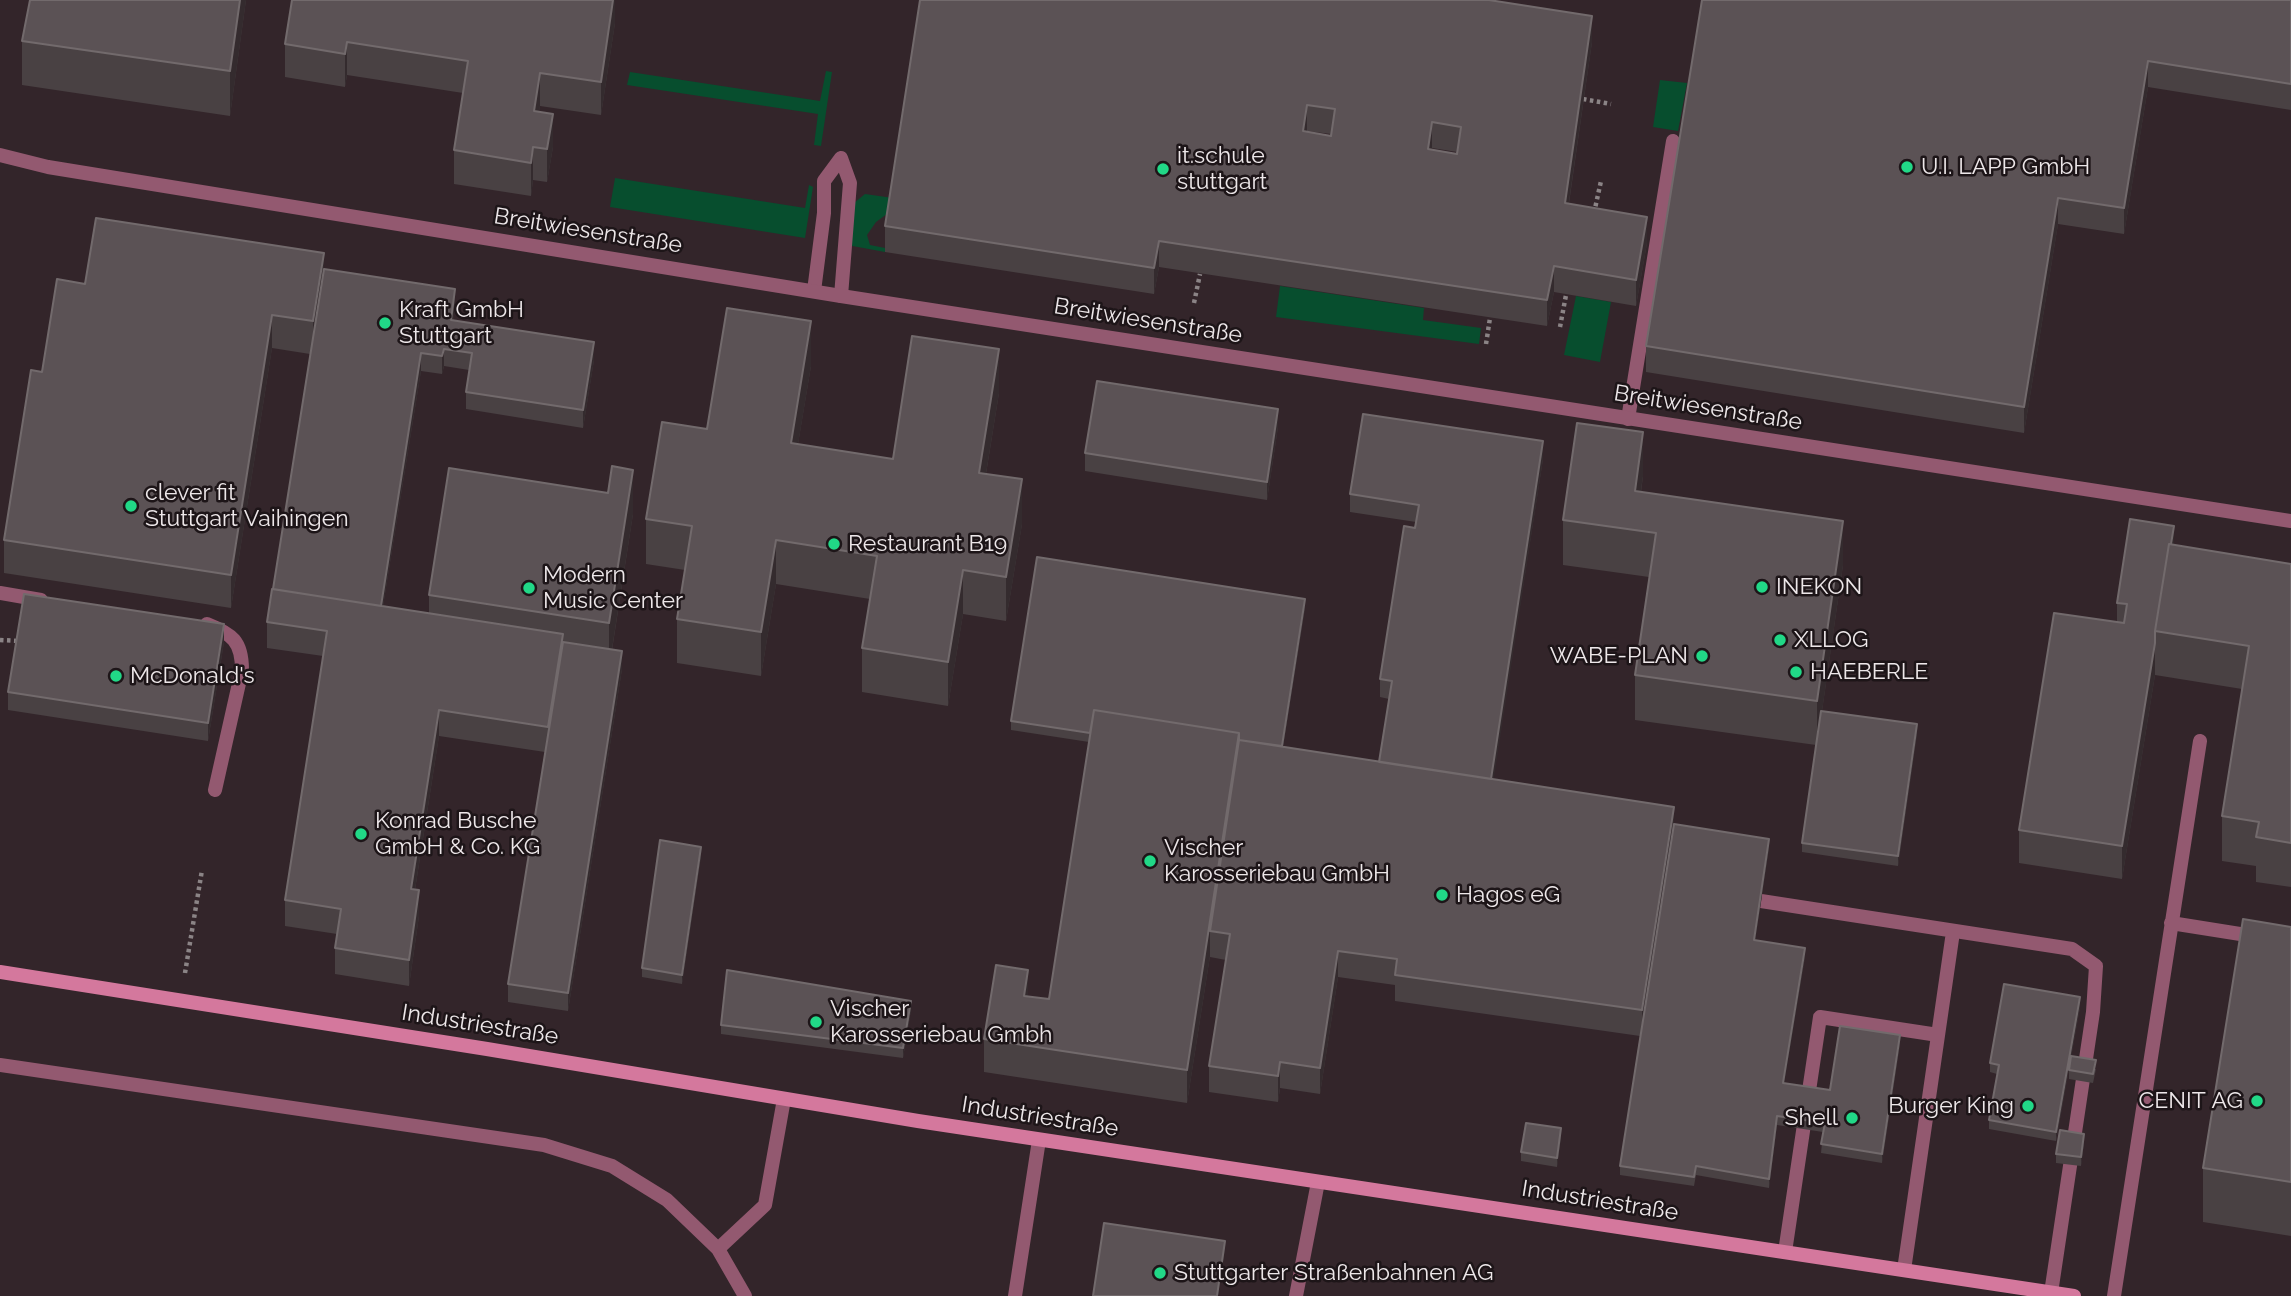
<!DOCTYPE html>
<meta charset="utf-8">
<style>
body{margin:0}
canvas{display:block;background:#261e21}
</style>
<canvas width="2291" height="1296"></canvas>
<script>
const ctx = document.querySelector('canvas').getContext('2d');
ctx.lineJoin = 'round';
function fillPath(path, color) {
  ctx.fillStyle = color;
  ctx.fill(path, 'evenodd');
}
function stroke(path, color, width, dash) {
  ctx.strokeStyle = color;
  ctx.lineWidth = width;
  ctx.lineCap = dash ? 'butt' : 'round';
  ctx.setLineDash(dash || []);
  ctx.stroke(path);
}
function write(font, color, halo, rows, align = 'center') {
  ctx.font = font + ' Raleway,sans-serif';
  ctx.lineWidth = 5;
  ctx.setLineDash([]);
  ctx.textBaseline = 'middle';
  ctx.strokeStyle = halo;
  ctx.fillStyle = color;
  for (const [text, x, y, turn = 0] of rows) {
    ctx.save();
    ctx.translate(x, y);
    ctx.rotate((+turn || 0) * Math.PI / 180);
    ctx.textAlign = isNaN(turn) ? turn : align;
    if (halo) ctx.strokeText(text, 0, 0);
    ctx.fillText(text, 0, 0);
    ctx.restore();
  }
}
const built = new Path2D(`
 M0,0H2291V1296H0Z`);
const green = new Path2D(`
 M826,71L832,72L821,146L814,145L818,114L627,85L630,72L820,101Z
 M1660,80L1687,83L1678,131L1653,127Z
 M615,178L805,208L809,185L813,187L805,238L610,207Z
 M865,194L893,198L891,211L876,222L867,235L870,245L885,248V252L847,245L854,203Z
 M1280,286L1424,308L1423,320L1481,328L1479,344L1276,317Z
 M1576,296L1611,302L1600,362L1564,355Z`);
const path = new Path2D(`
 M1583,99L1611,104
 M1594,213L1601,181
 M1194,303L1200,274
 M1560,327L1566,295
 M1486,344L1490,318
 M0,640L19,641
 M185,973L202,870`);
const lane = new Path2D(`
 M814,291L824,213V181L841,158
 M841,296L850,183L841,158
 M1628,419L1673,141
 M0,593L41,600
 M207,624C232,634 242,641 242,670L215,790
 M1761,901L2072,949L2096,966L2093,1012L2051,1293
 M2171,923L2291,942
 M0,1065L544,1145L612,1166L667,1200L718,1249L765,1205L784,1099
 M718,1249L745,1296
 M1785,1252L1820,1017L1938,1035
 M1904,1270L1953,932
 M1015,1296L1039,1140
 M1296,1296L1318,1182
 M2114,1296L2200,741`);
const street = new Path2D(`
 M0,155L48,167L841,296L2291,521`);
const secondary = new Path2D(`
 M0,972L487,1049L918,1121L2074,1296`);
const wall = new Path2D(`
 M30,0H246L230,116L22,85V41Z
 M615,0V23L601,115L540,106L539,111L553,147L547,182L533,180L531,196L454,184V150L463,93L347,75L345,87L285,77V44Z
 M920,0L1592,42L1569,203L1647,243L1636,306L1554,292L1547,326L1159,267L1154,294L885,252V226ZM1307,131L1331,134V136L1307,132ZM1432,148L1457,152V154L1432,150Z
 M1702,0H2291V110L2148,87L2124,234L2058,224L2024,433L1646,372V346Z
 M324,269L455,307L453,320L594,360L583,428L466,409V392L469,370L444,366L442,374L421,371L383,606L429,613V595L633,514L612,650L622,669L568,1011L508,1002V984L545,752L439,736L415,890L419,916L409,986L335,974V948L337,934L285,926V900L323,656L267,648V622L273,589L310,354L272,348L231,608L4,573V540L42,372Z
 M811,366L798,444L893,459L999,393L986,474L1022,524L1006,621L963,614L948,706L862,692V648L870,599L776,584L761,676L677,663V619L685,570L646,564V519L707,429Z
 M1278,427L1267,500L1085,471V453Z
 M1543,459L1493,779L1769,848L1755,941L1805,957L1784,1083L1830,1090L1900,1044L1882,1163L1821,1153L1823,1132L1777,1125L1769,1188L1696,1175L1694,1186L1620,1175V1166L1640,1036L1395,1001V985L1338,977L1320,1094L1280,1088L1278,1102L1209,1092V1066L1226,960L1210,957V956L1187,1103L984,1072V1039L1028,997L1049,999L1089,742L1011,730V721L1305,608L1283,747L1379,762L1389,699L1380,697V679L1416,522L1350,512V494Z
 M1643,476L1641,492L1843,565L1822,711L1917,734L1898,866L1802,852V843L1816,745L1635,720V675L1649,577L1563,565V520Z
 M2174,545L2291,564V887L2256,882V866L2222,861V816L2242,689L2155,675L2122,879L2019,863V830L2117,622V603Z
 M224,642L208,741L8,710V692Z
 M701,856L682,984L642,977V968Z
 M2291,927V1236L2203,1222V1168Z
 M2080,1007L2056,1141L1989,1129V1120L1997,1074L1990,1072V1063Z
 M911,1010L903,1058L721,1034V1025Z
 M2096,1069L2093,1083L2069,1079V1070Z
 M1561,1137L1557,1167L1521,1161V1152Z
 M2084,1143L2081,1166L2056,1163V1154Z`);
const shadedWall = new Path2D(`
 M240,0H246L230,116V71Z
 M613,0H615V23L601,115V82Z
 M1592,16V42L1565,229V203Z
 M347,42V75L345,87V54Z
 M2148,61V87L2124,234V208Z
 M540,73V106L534,144V111Z
 M1307,105V131L1303,157V131Z
 M553,114V147L547,182V149Z
 M1432,122V148L1428,175V149Z
 M533,147V180L531,196V163Z
 M2058,198V224L2024,433V407Z
 M1647,217V243L1636,306V280Z
 M1159,241V267L1154,294V268Z
 M324,253V287L313,354V321Z
 M1554,266V292L1547,326V300Z
 M455,289V307L451,338V320Z
 M272,315V348L231,608V575Z
 M811,321V366L791,487V443Z
 M594,342V360L583,428V410Z
 M444,349V366L442,374V356Z
 M999,349V393L979,517V473Z
 M421,353V371L379,631V614Z
 M1278,409V427L1267,500V482Z
 M1643,432V476L1635,530V491Z
 M1543,441V459L1490,804V786Z
 M633,470V514L609,668V623Z
 M1022,479V524L1006,621V577Z
 M1843,521V565L1817,746V701Z
 M2174,526V559L2157,631Z
 M776,540V584L761,676V632Z
 M963,570V614L948,706V662Z
 M1305,599V608L1279,772V763Z
 M224,624V642L208,741V723Z
 M563,634V660L548,753V727Z
 M2155,643V675L2122,879V846Z
 M622,651V669L568,1011V993Z
 M439,710V736L411,915V889Z
 M1917,724V734L1898,866V856Z
 M1239,733V766L1210,931V956L1187,1103V1070Z
 M1674,807V833L1642,1036V1010Z
 M1769,839V848L1754,950V940Z
 M701,847V856L682,984V975Z
 M419,890V916L409,986V960Z
 M1805,948V957L1783,1092V1083Z
 M1338,951V977L1320,1094V1068Z
 M1028,970V1003L1024,996Z
 M2080,997V1007L2056,1141V1132Z
 M911,1001V1010L903,1058V1048Z
 M1900,1035V1044L1882,1163V1154Z
 M1280,1062V1088L1278,1102V1076Z
 M1777,1116V1125L1769,1188V1179Z
 M1561,1128V1137L1557,1167V1158Z
 M2084,1134V1143L2081,1166V1157Z
 M1225,1241V1250L1218,1296H1217Z`);
const building = new Path2D(`
 M30,0H240L230,71L22,41Z
 M292,0H613L601,82L540,73L534,111L553,114L547,149L533,147L531,163L454,150L468,61L347,42L345,54L285,44Z
 M920,0H1489L1592,16L1565,203L1647,217L1636,280L1554,266L1547,300L1159,241L1154,268L885,226ZM1307,105L1335,109L1331,136L1303,131ZM1432,122L1461,127L1457,154L1428,149Z
 M1702,0H2291V84L2148,61L2124,208L2058,198L2024,407L1646,346Z
 M96,218L324,253L313,321L272,315L231,575L4,540L31,370L42,372L57,279L85,284Z
 M324,269L455,289L451,320L594,342L583,410L466,392L472,353L444,349L442,356L421,353L381,606L273,589Z
 M727,308L811,321L791,443L893,459L912,336L999,349L979,473L1022,479L1006,577L963,570L948,662L862,648L877,556L776,540L761,632L677,619L692,526L646,519L662,422L707,429Z
 M1097,381L1278,409L1267,482L1085,453Z
 M1363,414L1543,441L1491,779L1379,762L1392,681L1380,679L1404,526L1415,528L1419,505L1350,494Z
 M1577,423L1643,432L1635,491L1843,521L1817,701L1635,675L1656,533L1563,520Z
 M612,466L633,470L609,623L429,595L449,468L608,493Z
 M2130,519L2174,526L2171,544H2169L2155,631V643L2122,846L2019,830L2054,613L2124,623L2127,604L2117,603Z
 M2169,544L2291,564V843L2256,837L2259,822L2222,816L2249,646L2155,631Z
 M1037,557L1305,599L1282,746L1239,740V733L1094,710L1090,733L1011,721Z
 M272,589L563,634L548,727L439,710L411,889L419,890L409,960L335,948L341,909L285,900L327,631L267,622Z
 M24,594L224,624L208,723L8,692Z
 M563,642L622,651L568,993L508,984Z
 M1094,710L1239,733L1187,1070L984,1039L996,965L1028,970L1024,996L1049,999Z
 M1821,711L1917,724L1898,856L1802,843Z
 M1239,740L1674,807L1642,1010L1395,975L1397,959L1338,951L1320,1068L1280,1062L1278,1076L1209,1066L1230,934L1210,931Z
 M1674,824L1769,839L1754,940L1805,948L1783,1083L1830,1090L1840,1026L1900,1035L1882,1154L1821,1144L1825,1123L1777,1116L1769,1179L1696,1166L1694,1177L1620,1166Z
 M660,840L701,847L682,975L642,968Z
 M2243,919L2291,927V1182L2203,1168Z
 M727,970L911,1001L903,1048L721,1025Z
 M2004,984L2080,997L2056,1132L1989,1120L1999,1065L1990,1063Z
 M2071,1056L2096,1060L2093,1074L2069,1070Z
 M1526,1123L1561,1128L1557,1158L1521,1152Z
 M2060,1130L2084,1134L2081,1157L2056,1154Z
 M1104,1223L1225,1241L1217,1296H1093Z`);
const markers = [
 [1907,167,7,"#21d887"],
 [1163,169,7,"#21d887"],
 [385,323,7,"#21d887"],
 [131,506,7,"#21d887"],
 [834,544,7,"#21d887"],
 [1762,587,7,"#21d887"],
 [529,588,7,"#21d887"],
 [1780,640,7,"#21d887"],
 [1702,656,7,"#21d887"],
 [1796,672,7,"#21d887"],
 [116,676,7,"#21d887"],
 [361,834,7,"#21d887"],
 [1150,861,7,"#21d887"],
 [1442,895,7,"#21d887"],
 [816,1022,7,"#21d887"],
 [2257,1101,7,"#21d887"],
 [2028,1106,7,"#21d887"],
 [1852,1118,7,"#21d887"],
 [1160,1273,7,"#21d887"]
];
const poiNames = [
 ["it.schule",1177,156],
 ["stuttgart",1177,182],
 ["U.I. LAPP GmbH",1921,167],
 ["Kraft GmbH",399,310],
 ["Stuttgart",399,336],
 ["clever fit",145,493],
 ["Stuttgart Vaihingen",145,519],
 ["Restaurant B19",848,544],
 ["Modern",543,575],
 ["Music Center",543,601],
 ["INEKON",1776,587],
 ["XLLOG",1794,640],
 ["WABE-PLAN",1688,656,"right"],
 ["HAEBERLE",1810,672],
 ["McDonald's",130,676],
 ["Konrad Busche",375,821],
 ["GmbH & Co. KG",375,847],
 ["Vischer",1164,848],
 ["Karosseriebau GmbH",1164,874],
 ["Hagos eG",1456,895],
 ["Vischer",830,1009],
 ["Karosseriebau Gmbh",830,1035],
 ["CENIT AG",2243,1101,"right"],
 ["Burger King",2014,1106,"right"],
 ["Shell",1838,1118,"right"],
 ["Stuttgarter Straßenbahnen AG",1174,1273]
];
const streetNames = [
 ["Breitwiesenstraße",588,231,9],
 ["Breitwiesenstraße",1148,321,9],
 ["Breitwiesenstraße",1708,408,9],
 ["Industriestraße",480,1025,9],
 ["Industriestraße",1040,1117,9],
 ["Industriestraße",1600,1201,9]
];
fillPath(built, '#33252a');
fillPath(green, '#074e2e');
stroke(path, '#8b8486', 4.5, [3.5, 3.5]);
stroke(lane, '#935970', 14);
stroke(street, '#935970', 14);
stroke(secondary, '#d4789d', 14);
fillPath(wall, '#494143');
fillPath(shadedWall, '#342b2e');
fillPath(building, '#5b5255');
stroke(building, '#726a6c', 2);
for (const [x, y, r, color] of markers) {
  const dot = new Path2D();
  dot.arc(x, y, r, 0, 2 * Math.PI);
  ctx.fillStyle = color;
  ctx.fill(dot);
  stroke(dot, '#1d1518', 2.5);
}
write('23px', '#ede7e9', '#1d1518', poiNames, 'left');
write('23px', '#ede7e9', '#1d1518', streetNames);
</script>
